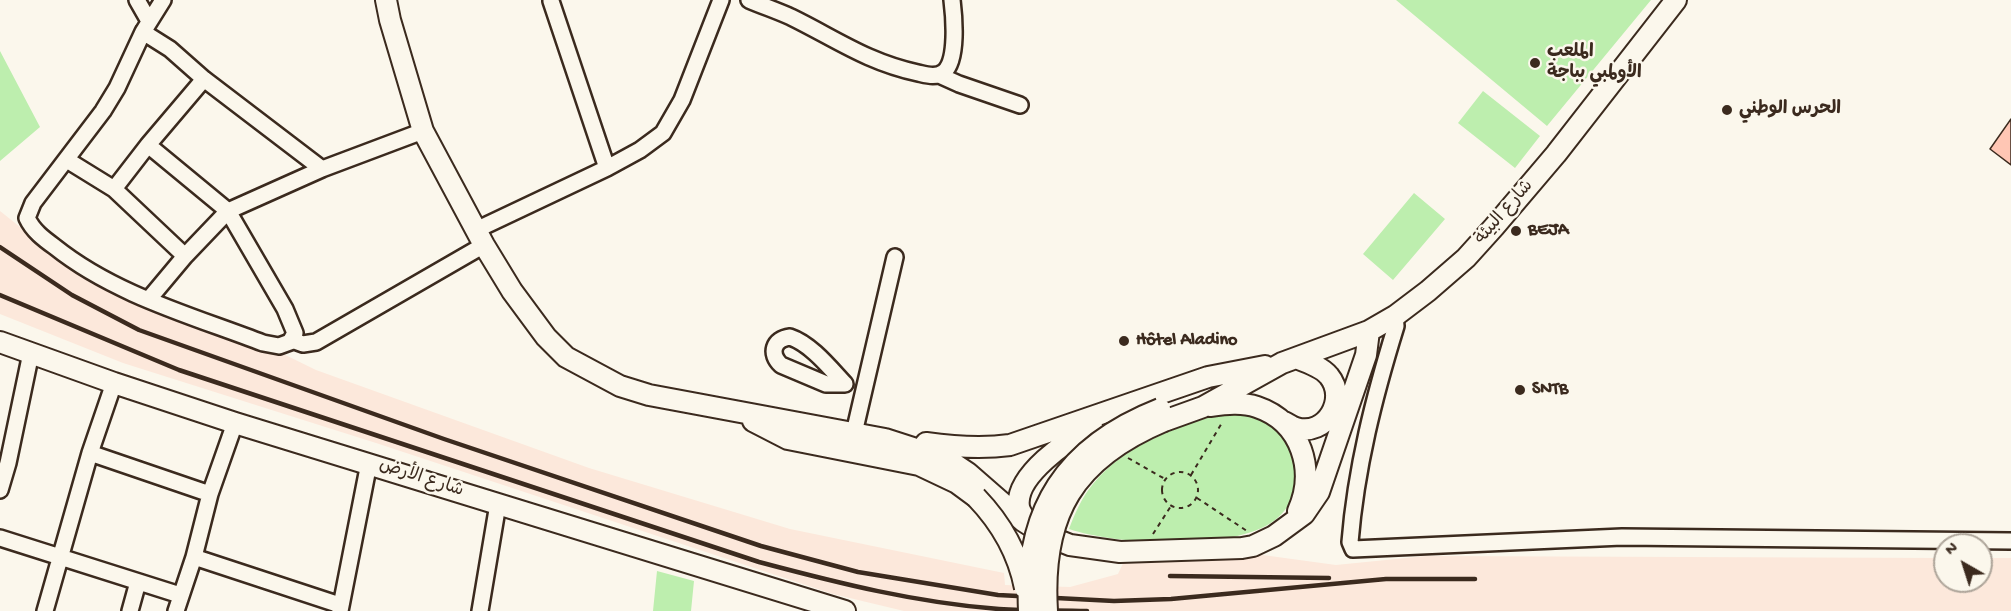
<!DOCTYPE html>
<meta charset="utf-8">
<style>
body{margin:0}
#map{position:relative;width:2011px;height:611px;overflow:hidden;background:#fbf7ec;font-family:"Gochi Hand",sans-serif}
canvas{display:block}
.north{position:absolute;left:1933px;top:533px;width:60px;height:60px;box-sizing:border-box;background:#fbf7ec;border:2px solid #aea59a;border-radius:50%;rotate:321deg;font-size:16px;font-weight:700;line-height:24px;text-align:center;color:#3b2a1e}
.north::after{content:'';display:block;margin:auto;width:21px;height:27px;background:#3b2a1e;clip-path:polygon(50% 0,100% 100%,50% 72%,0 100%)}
</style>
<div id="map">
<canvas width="2011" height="611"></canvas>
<div class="north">N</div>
</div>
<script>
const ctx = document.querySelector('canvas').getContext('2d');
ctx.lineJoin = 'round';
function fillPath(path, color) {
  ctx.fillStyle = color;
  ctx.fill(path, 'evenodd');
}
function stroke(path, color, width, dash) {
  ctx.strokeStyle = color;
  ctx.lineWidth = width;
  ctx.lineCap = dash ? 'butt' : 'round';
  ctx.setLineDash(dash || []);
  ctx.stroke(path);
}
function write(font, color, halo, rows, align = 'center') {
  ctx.font = font + ' "Gochi Hand","Playpen Sans Arabic",sans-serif';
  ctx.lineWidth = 5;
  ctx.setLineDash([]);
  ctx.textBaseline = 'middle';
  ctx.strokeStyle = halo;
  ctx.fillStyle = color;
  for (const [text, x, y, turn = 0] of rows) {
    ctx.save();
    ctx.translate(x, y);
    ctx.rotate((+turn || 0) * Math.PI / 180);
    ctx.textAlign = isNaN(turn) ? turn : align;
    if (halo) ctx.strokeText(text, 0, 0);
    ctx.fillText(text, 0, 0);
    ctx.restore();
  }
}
const built = new Path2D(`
 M0,211L64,262L265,345L316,370L589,468L790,529L1004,573L1005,585L1070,587L1118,574L1125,559L1248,553L1336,565L1426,556L1945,558V581H1981V558H2011V611H904L833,594L376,443L123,363L0,314Z`);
const green = new Path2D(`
 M1396,0H1651L1547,126Z
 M0,51L40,127L0,161Z
 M1483,91L1540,136L1515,168L1458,123Z
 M1414,193L1445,219L1393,280L1363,254Z
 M1228,412C1239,413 1249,414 1260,418C1300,434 1310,494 1275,520C1233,552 1117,545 1069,529C1075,513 1082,497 1093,484C1125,444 1181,425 1228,412Z
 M657,571L694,581L691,611H653Z`);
const building = new Path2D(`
 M2011,119V165L1990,149Z`);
const path = new Path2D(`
 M1128,458L1165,479
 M1162 490a18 18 0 1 1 36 0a18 18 0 1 1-36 0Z
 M1191,475L1223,421
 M1197,498L1247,531
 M1153,534L1171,506`);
const minor = new Path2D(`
 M137,0L149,21
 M163,0L143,32L170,49L204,79L322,169
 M749,0C763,6 778,11 791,17C836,39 867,62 918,73C927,75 936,78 944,72C958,60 954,16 952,0
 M551,1L607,168
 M143,32L117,88L103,111L33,203L27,218C33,231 44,239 55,247C115,295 193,316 263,343L279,346L290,342L295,333L285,309L228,211L148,145
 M939,75L959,84L1020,105
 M67,160L114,189L185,256
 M114,189L148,145L204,79
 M476,230L607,168L640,150L663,133L682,100L721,0
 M149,299L185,256L228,211L322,169L423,131
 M1395,316L1396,326C1374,397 1356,468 1350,542L1353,549L1622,537L2011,541
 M790,337C811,344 830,368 845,384H826L781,365C769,354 773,339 790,337Z
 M292,340L303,344L316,342L484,245
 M854,433L895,257
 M90,453L210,494
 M0,490L8,463L31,353
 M0,538L180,595
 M194,557L340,605
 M45,611L90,453L114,383
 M130,611L138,582
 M176,611L194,557L210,494L235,423
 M340,611L369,463
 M480,611L498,504`);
const major = new Path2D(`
 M386,0L390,20L423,131L484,245L512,291L546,337L566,357L620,386L649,395L885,439L947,459L968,473L1023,521L1045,535L1070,545L1120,552L1242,548L1253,546L1274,536L1304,514L1319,492L1366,355L1369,331
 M0,342L114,383L235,423L845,611
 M1210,406C1226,404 1242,402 1257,407C1302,422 1316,471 1298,511
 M753,421L788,439L919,465L957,483L976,497
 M1164,421L1203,407L1282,363L1369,331L1395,316L1428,291L1466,258L1494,227L1556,154L1676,0
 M1284,422C1288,424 1292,427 1296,428C1326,437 1348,399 1329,376C1322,367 1307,362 1296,358
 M926,443C955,447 981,449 1010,445L1208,377L1265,366
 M1028,524C1025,518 1020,513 1019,507C1014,475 1069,440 1092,426`);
const rail = new Path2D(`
 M0,247L72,295L139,330L444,439L761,546L858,572L998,595L1114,601L1171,599L1386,579H1475
 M0,295L179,370L759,562C838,583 917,603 999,609C1028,611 1058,610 1087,611
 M1170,576L1329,578`);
const majorBridge = new Path2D(`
 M976,497C1001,523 1018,552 1025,588
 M1029,611C1024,509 1066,446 1160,409
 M1047,611C1041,514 1074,459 1164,421`);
const markers = [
 [1535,63,6,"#3b2a1e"],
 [1727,110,6,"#3b2a1e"],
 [1516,231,6,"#3b2a1e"],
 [1124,341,6,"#3b2a1e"],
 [1520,390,6,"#3b2a1e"]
];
const poiNames = [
 ["الملعب",1547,53],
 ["الأولمبي بباجة",1547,74],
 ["الحرس الوطني",1739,110],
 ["BEJA",1528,231],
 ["Hôtel Aladino",1136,341],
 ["SNTB",1532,390]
];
const streetNames = [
 ["شارع البيئة",1505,213,-49],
 ["شارع الأرض",421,479,18]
];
fillPath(built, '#fce8db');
fillPath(green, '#bdeeae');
fillPath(building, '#ffc6b4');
stroke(building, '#3b2a1e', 1.5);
stroke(minor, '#3b2a1e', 20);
stroke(major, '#3b2a1e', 24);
stroke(path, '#3b2a1e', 2, [4.5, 4.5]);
stroke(minor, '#fbf7ec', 15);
stroke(major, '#fbf7ec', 20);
stroke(rail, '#3b2a1e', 4.5);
stroke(majorBridge, '#3b2a1e', 24, []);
stroke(majorBridge, '#fbf7ec', 20);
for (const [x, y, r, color] of markers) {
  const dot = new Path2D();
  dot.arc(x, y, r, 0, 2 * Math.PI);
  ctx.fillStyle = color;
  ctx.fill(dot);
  stroke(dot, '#fbf7ec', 2);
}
write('bold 18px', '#3b2a1e', '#fbf7ec', poiNames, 'left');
write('18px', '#3b2a1e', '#fbf7ec', streetNames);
</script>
